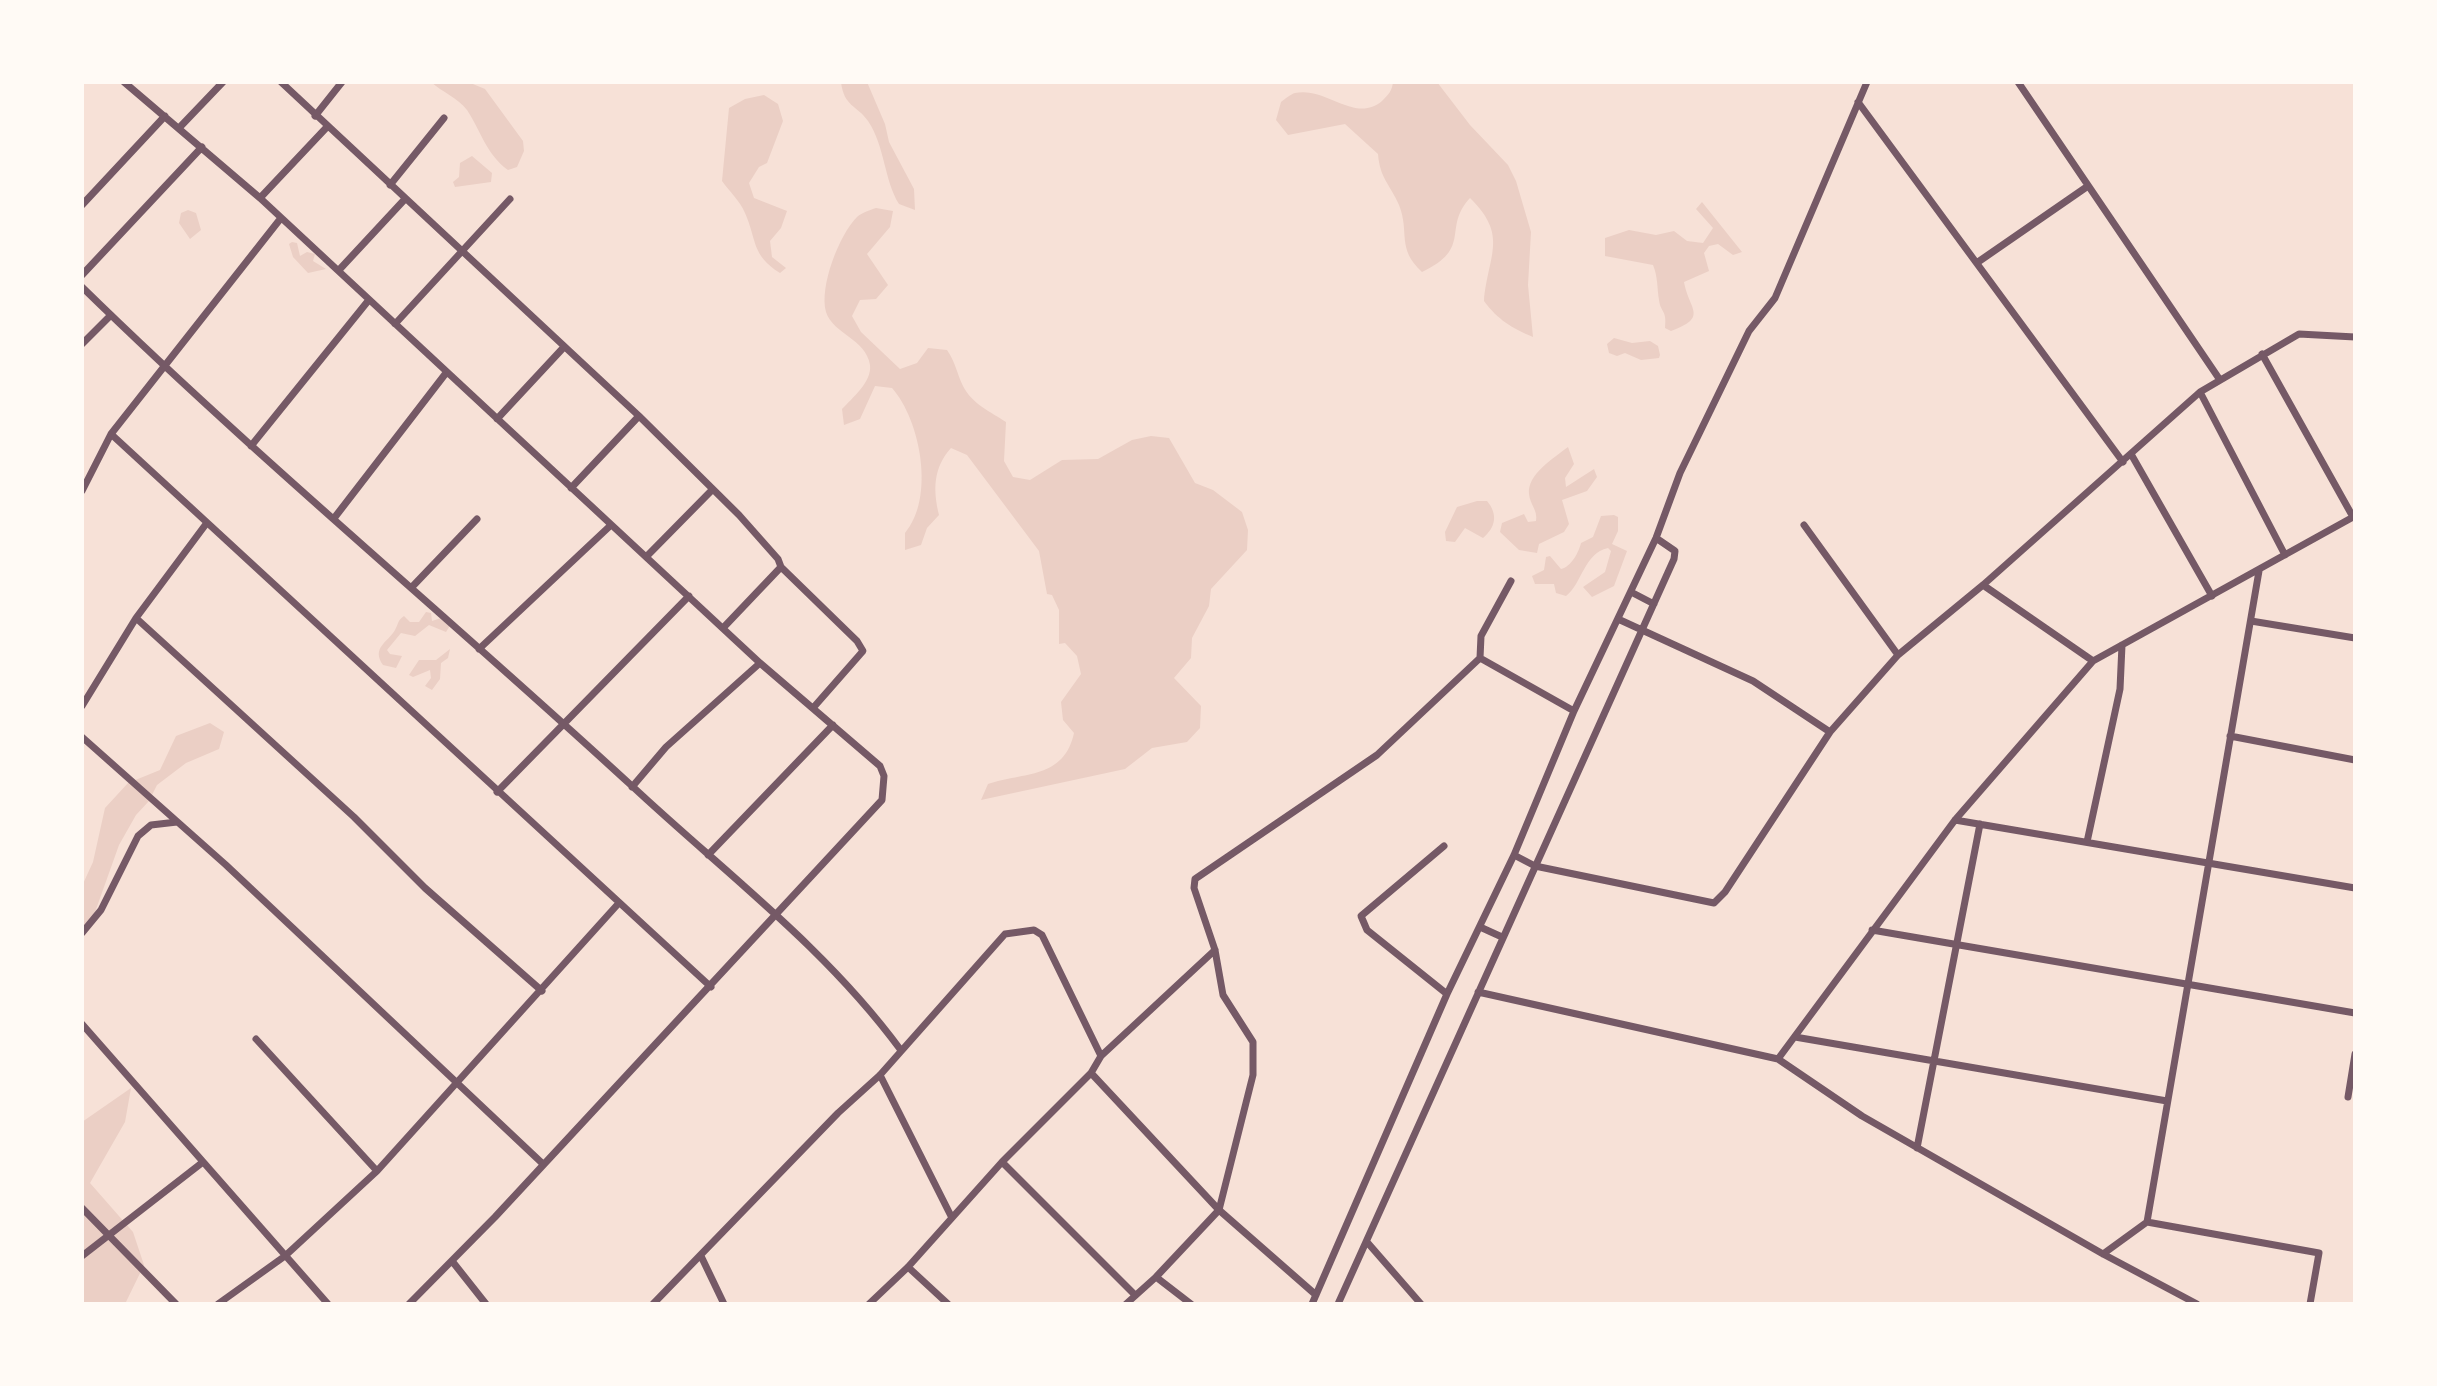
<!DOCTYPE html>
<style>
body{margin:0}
#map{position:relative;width:2437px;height:1386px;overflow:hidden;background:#f7e1d7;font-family:"Fira Sans Condensed",sans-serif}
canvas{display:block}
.frame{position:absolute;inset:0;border:84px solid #fffaf5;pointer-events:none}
</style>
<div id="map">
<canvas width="2437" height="1386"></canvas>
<div class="frame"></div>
</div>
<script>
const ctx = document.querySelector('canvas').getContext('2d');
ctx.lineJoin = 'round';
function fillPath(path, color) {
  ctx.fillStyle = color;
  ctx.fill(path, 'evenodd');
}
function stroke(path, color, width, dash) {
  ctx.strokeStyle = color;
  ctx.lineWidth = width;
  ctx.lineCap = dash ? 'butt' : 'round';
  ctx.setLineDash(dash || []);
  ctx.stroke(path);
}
const green = new Path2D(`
 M431,82H468L485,89L523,141L524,151L517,167L508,170C486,154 481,131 467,110C458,98 442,92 431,82Z
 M841,82H867L885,124L889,142L914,189L915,210L899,204C884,180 885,146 868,121C857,105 844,107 841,82Z
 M1393,82H1437L1470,125L1508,165L1516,181L1531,232L1528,285L1533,337C1512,328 1498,320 1484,301C1488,255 1509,236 1470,198C1442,228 1473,248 1422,272C1396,248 1410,232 1399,205C1390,184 1380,179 1378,154L1345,124L1288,135L1276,120L1281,102C1285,99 1291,94 1295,93C1326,86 1355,124 1382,101C1389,94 1392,91 1393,82Z
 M764,95L778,104L783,121L767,163L759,167L749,183L754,198L787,211L781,228L770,241L772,257L786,268L780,273C751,255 757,240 745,213C740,201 729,191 722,181L729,108L745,99Z
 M472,156L492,173L491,182L455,187L453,182L459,177L460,163Z
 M1702,202L1742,252L1733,255L1718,244L1709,246L1704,253L1709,271L1684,282C1689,310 1709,317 1671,331L1665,328C1667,309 1661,314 1659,300C1657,288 1658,277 1653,265L1605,256V238L1629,230L1656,235L1674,231L1687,241L1703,243L1713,228L1696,209Z
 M876,208L893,211L890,227L867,254L888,285L876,299L860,300L852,316L861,332L900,369L917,363L928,348L947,350C956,363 957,374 963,386C972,404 991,412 1006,422L1004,461L1013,477L1030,480L1062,460L1098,459L1132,440L1151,436L1169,438L1195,483L1213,490L1242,512L1248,530L1247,550L1211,589L1209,606L1192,638L1191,658L1174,678L1201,706L1200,728L1187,742L1152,748L1125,769L981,800L988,784C1024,772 1064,779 1074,733L1063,720L1061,702L1081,674L1077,656L1065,643L1059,644V610L1052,595L1047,594L1039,551L967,455L951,448C933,468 933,490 939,515L927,528L921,545L905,550V533C935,498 921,421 892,388L875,386L860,419L844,425L842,409C852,398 872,382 870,365C866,339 833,334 826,312C819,287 839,235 857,217C861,213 870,210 876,208Z
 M188,210L196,213L201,230L190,239L179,223L181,213Z
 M292,242L297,243L300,256L307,252L315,254L313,261L326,269L308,273L293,257L289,244Z
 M1614,338L1632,343L1650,341L1658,346L1660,355L1659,358L1641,360L1625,353L1617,356L1609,353L1607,344Z
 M1568,447L1574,464L1565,478L1566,487L1594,469L1597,477L1587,491L1562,500L1569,524L1564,532L1539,544L1537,553L1519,550L1500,532L1502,523L1524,514L1528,522L1536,521C1538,510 1530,505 1529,494C1527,474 1554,458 1568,447Z
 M1477,501H1487C1498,514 1496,527 1483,538L1465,528L1455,542L1446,541L1445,532L1457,507Z
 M1614,515L1618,517V531L1612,544L1627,551L1614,586L1592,597L1583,587L1605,572L1611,551L1608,548C1584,553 1582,584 1566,596L1556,593L1554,584H1535L1532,576L1544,570L1546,557L1550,556L1561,569C1571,567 1579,552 1581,543L1593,537L1601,516Z
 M426,612L431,613L432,621L441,618L451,624L446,632L429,625L415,636L401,633L387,650L390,654L402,656L396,668L383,665C371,648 388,642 395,630C399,623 397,621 404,616L410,622H419Z
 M450,649L448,658L441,663L440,679L432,690L425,686L431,678L430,670L413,677L409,675L419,660H436Z
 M210,723L224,732L219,749L186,763L157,785L149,801L136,815L119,845L89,929L82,938V886L93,862L105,808L128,783L160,770L176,736Z
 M131,1088L125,1122L90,1183L133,1232L144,1265L125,1304H82V1122Z`);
const minor = new Path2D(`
 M124,82L260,198L760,663L880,766L884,776L882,800L495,1217L409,1304
 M281,82L639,416L739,515L778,559L781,567L857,641L863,651L813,708
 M2018,82L2220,380
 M1858,102L2123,462
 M315,116L342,82
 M179,128L223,82
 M390,185L444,118
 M260,198L326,128
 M82,205L165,116
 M1978,262L2088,186
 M339,270L405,199
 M82,275L202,147
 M82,287C259,460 450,618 632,786C724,872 825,947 900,1049
 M395,324L510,199
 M82,344L111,315
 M2262,354L2353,517
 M2200,392L2285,555
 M497,419L564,347
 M111,434L711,987
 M251,446L368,301
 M2131,454L2212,596
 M571,488L639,416
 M82,491L111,434L281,218
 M335,517L446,373
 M1804,525L1898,655
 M648,555L712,490
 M1983,585L2093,661
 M411,588L477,519
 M1631,592L1654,604
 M136,618L354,817L425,888L542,991
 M1618,619L1753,681L1830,732
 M2251,621L2355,638
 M723,628L781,567
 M479,649L611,525
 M1480,658L1481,636L1511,581
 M82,706L136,618L206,524
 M2230,736L2355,760
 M82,737L226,865L543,1164
 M632,787L666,747L760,663
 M497,792L689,596
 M1955,820L2355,888
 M2087,842L2120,689L2122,645
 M1444,846L1361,916L1367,930L1447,994
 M708,855L833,725
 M1514,855L1535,866L1714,903L1725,892L1830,732L1898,655L1983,585L2200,392L2299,334L2355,337
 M1480,927L1502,937
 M1872,930L2355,1013
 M82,933L101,910L138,836L151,825L177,822
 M1478,992L1778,1059L1862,1116L2103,1254L2197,1304
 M82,1024L328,1304
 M1795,1037L2167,1101
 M256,1039L377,1171
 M1778,1059L1955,820L2093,661L2355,516
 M1091,1073L1219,1210L1316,1295
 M880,1075L951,1216
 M2348,1097L2355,1054
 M1917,1148L1980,824
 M1002,1162L1135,1295
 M82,1208L176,1304
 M2147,1222L2319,1253L2310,1304
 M1367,1242L1421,1304
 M2103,1254L2147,1222L2259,571
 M82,1256L203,1162
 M701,1256L724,1304
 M452,1261L486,1304
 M908,1267L948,1304
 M1156,1277L1191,1304
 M218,1304L285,1256L377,1171L618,904
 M653,1304L838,1113L880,1075L1005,934L1034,930L1042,935L1101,1056
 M869,1304L908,1267L1002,1162L1091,1073L1101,1056L1215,950
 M1126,1304L1156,1277L1219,1210L1253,1075V1042L1223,995L1215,950L1194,888L1195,879L1377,755L1480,658L1574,711
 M1312,1304L1447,994L1514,855L1574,711L1656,538L1680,473L1749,331L1775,298L1867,82
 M1338,1304L1674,559L1675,551L1656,538`);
fillPath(green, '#ebcfc5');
stroke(minor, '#755966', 7);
</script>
